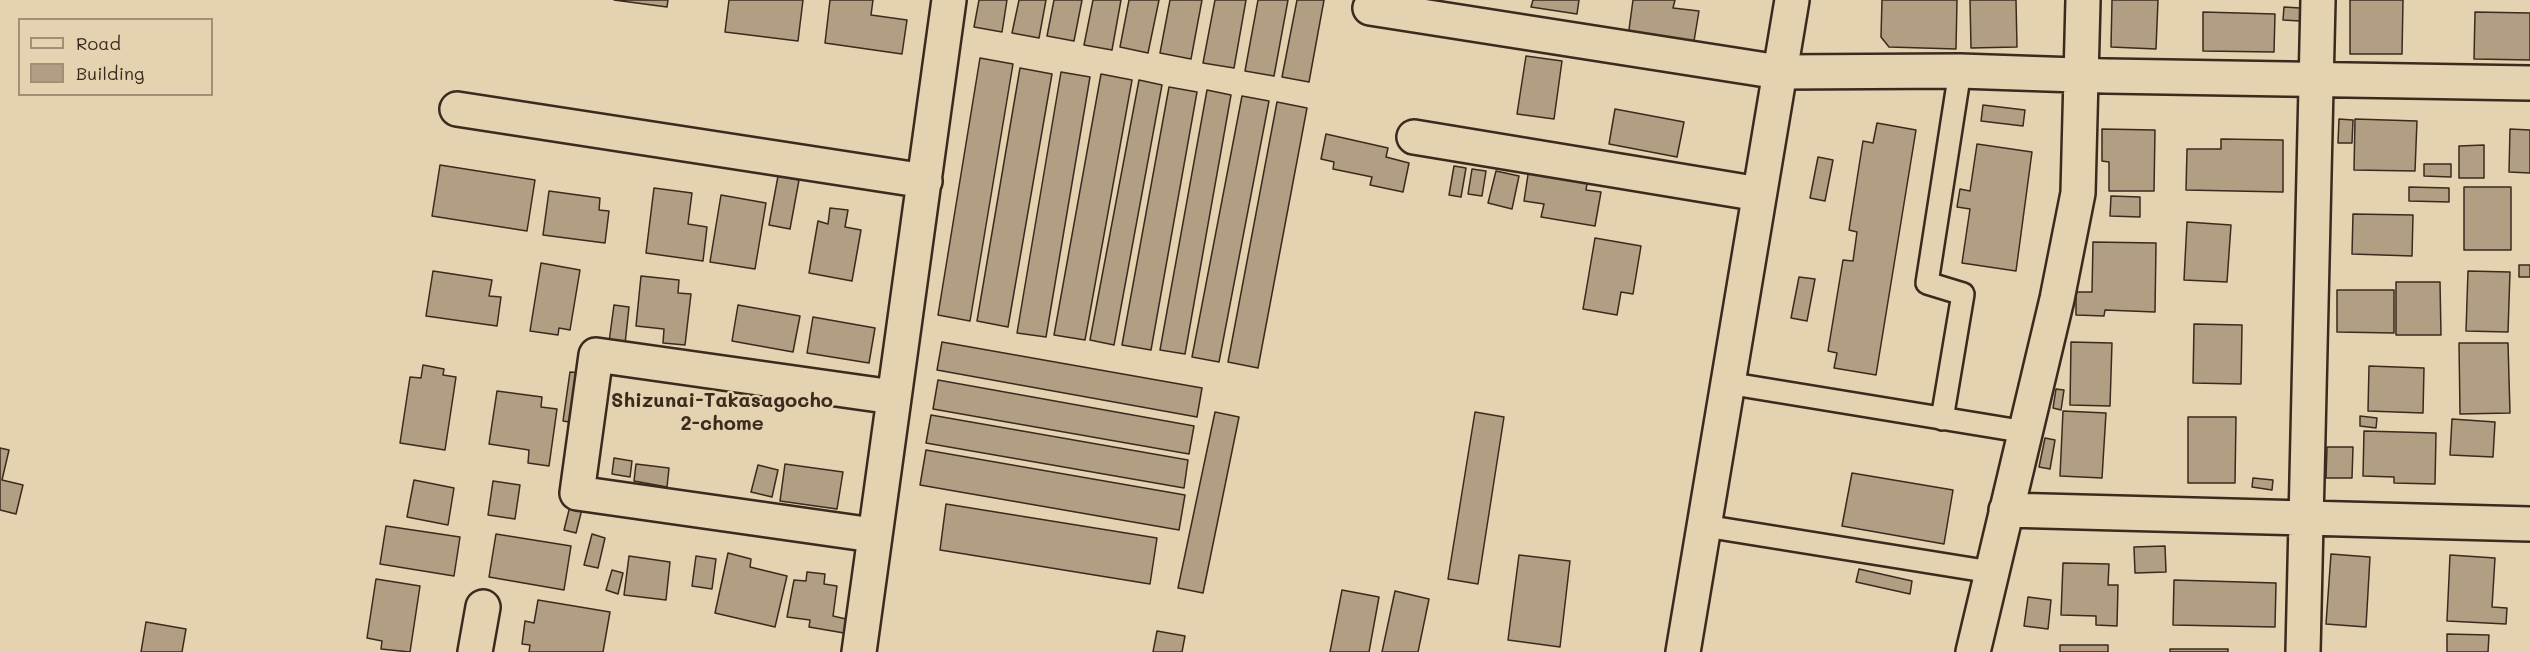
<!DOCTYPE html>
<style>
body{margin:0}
#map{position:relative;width:2530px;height:652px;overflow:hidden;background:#e5d2b0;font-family:Mali,sans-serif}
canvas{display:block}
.legend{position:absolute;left:18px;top:18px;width:195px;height:78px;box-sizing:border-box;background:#e5d2b0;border:2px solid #a18f76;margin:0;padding:8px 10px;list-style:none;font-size:18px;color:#3b2a1e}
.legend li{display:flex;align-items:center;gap:12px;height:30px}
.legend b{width:30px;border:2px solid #a18f76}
</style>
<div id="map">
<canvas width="2530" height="652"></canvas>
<ul class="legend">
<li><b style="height:8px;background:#e5d2b0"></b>Road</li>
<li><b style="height:16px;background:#b19e83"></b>Building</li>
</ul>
</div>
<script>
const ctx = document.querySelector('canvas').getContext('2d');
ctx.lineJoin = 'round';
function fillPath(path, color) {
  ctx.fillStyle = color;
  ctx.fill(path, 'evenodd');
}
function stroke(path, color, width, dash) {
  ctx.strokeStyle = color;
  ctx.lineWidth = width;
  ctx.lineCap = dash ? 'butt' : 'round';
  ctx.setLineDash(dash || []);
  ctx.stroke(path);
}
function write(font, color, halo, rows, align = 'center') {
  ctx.font = font + ' Mali,sans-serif';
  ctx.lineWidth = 5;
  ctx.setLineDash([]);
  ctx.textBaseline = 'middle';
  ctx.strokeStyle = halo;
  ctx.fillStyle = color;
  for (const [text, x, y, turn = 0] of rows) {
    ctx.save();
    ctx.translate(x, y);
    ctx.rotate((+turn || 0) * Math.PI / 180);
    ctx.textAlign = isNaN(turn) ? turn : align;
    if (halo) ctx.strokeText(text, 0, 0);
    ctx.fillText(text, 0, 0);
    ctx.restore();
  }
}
const building = new Path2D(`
 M614,0H668L667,7Z
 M729,0H803L798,41L725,32Z
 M830,0H873L871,15L907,20L902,54L825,43Z
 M979,0H1007L1002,32L974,27Z
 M1019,0H1046L1039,38L1012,33Z
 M1054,0H1082L1074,41L1047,36Z
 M1093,0H1121L1112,50L1084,45Z
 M1129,0H1159L1148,53L1120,47Z
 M1170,0H1202L1191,59L1160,53Z
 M1215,0H1246L1234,68L1203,63Z
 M1258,0H1288L1274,76L1245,71Z
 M1297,0H1324L1309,82L1282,77Z
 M1533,0H1579L1577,14L1531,7Z
 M1633,0H1675L1673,8L1699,11L1693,47L1628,37Z
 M1882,0H1957L1956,49L1889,47L1881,37Z
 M1970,0H2016L2017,47L1971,48Z
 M2112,0H2158L2156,49L2111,47Z
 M2350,0H2403L2402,54H2350Z
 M2284,7L2300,8V21L2283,20Z
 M2203,12L2275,14L2274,52L2203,51Z
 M2475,12L2530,13V60L2474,59Z
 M1526,56L1562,61L1554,119L1517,114Z
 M980,58L1013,64L970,321L938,315Z
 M1020,68L1052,74L1008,327L977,321Z
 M1061,72L1090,77L1046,337L1017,333Z
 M1101,74L1132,80L1085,340L1054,335Z
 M1139,80L1162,85L1114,345L1090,340Z
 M1169,87L1197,92L1151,350L1122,345Z
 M1207,90L1231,95L1185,354L1160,350Z
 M1242,96L1269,101L1219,362L1192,357Z
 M1277,102L1307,108L1258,368L1228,362Z
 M1983,105L2025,110L2023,126L1981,121Z
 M1615,109L1684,122L1677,157L1609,144Z
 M2339,119L2353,120L2352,143H2338Z
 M2355,119L2417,121L2415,171L2354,170Z
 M1877,123L1916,130L1876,375L1834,368L1837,353L1828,351L1843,260L1853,261L1857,232L1849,230L1863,141L1873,143Z
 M2102,129L2155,130L2154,191H2109V162L2102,161Z
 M2510,129L2530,130V173L2509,172Z
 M1326,134L1388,148L1386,157L1409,163L1403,192L1370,185L1372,177L1333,169L1334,162L1321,159Z
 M2221,139L2283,140V192L2186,190L2187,149H2221Z
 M1977,144L2032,152L2016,271L1962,263L1970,209L1957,207L1960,189L1970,191Z
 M2484,145V178H2459V146Z
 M1818,157L1833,160L1825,201L1810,198Z
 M2424,164H2451V177L2424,176Z
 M440,165L535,180L527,231L432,216Z
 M1454,166L1466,168L1461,197L1449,195Z
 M1529,168L1588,178L1586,190L1601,192L1595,226L1541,217L1544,204L1524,201Z
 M1472,169L1486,171L1482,196L1468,194Z
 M1496,171L1519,176L1512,209L1488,203Z
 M778,176L799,180L790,229L769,225Z
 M2409,187L2449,188V202L2409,201Z
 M2464,187H2511V250H2464Z
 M654,188L692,193L688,224L707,227L703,261L646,253Z
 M549,191L600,198L599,210L609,211L605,243L543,235Z
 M721,195L766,203L755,269L710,262Z
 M2111,196L2140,197V217L2110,216Z
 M830,208L848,210L845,227L861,230L852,281L809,273L818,221L828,224Z
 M2353,214L2413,215L2412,256L2352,254Z
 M2187,222L2231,225L2227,282L2184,280Z
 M1595,238L1641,246L1633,294L1621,292L1617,315L1583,309Z
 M2093,242L2156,243L2155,312L2105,310L2104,316L2076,315V292H2092Z
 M541,263L580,270L570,330L559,328L558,335L530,331Z
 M2519,265H2530V277H2519Z
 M433,271L492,280L489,296L501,297L497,326L426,316Z
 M2468,271L2510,272L2508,332L2466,331Z
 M641,276L679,280L678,293L691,294L685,345L663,343L664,329L636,326Z
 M1799,277L1815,279L1807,321L1791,318Z
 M2396,282H2440L2441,335H2396Z
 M2337,290H2394V333L2337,332Z
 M614,305L629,307L625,344L609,342Z
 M738,305L800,316L793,352L732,341Z
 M813,317L875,328L869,363L807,353Z
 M2194,324L2242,325L2241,384L2193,383Z
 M942,342L1202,388L1197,417L937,370Z
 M2071,342L2112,343L2110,406L2070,405Z
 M2459,343H2508L2510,413L2460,414Z
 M423,365L444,369L443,375L456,377L445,450L400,443L410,377L421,378Z
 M2369,366L2424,368L2423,413L2368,411Z
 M570,372L583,373L576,423L563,421Z
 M938,380L1194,426L1189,454L933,409Z
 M2056,389L2064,390L2061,410L2053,408Z
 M497,391L542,397L541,407L557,409L549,466L528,463L529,450L489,444Z
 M2063,411L2106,413L2102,478L2060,476Z
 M1215,412L1239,417L1203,593L1178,588Z
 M1475,412L1504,417L1478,584L1448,579Z
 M931,415L1188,460L1184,488L926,443Z
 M2360,416L2377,418L2376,428L2360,426Z
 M2188,417H2236L2235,483H2188Z
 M2452,419L2495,422L2493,457L2450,455Z
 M2364,431L2436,433L2435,484L2394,483V477L2363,476Z
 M2045,438L2055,440L2050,469L2039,467Z
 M2327,447H2353L2352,478H2326Z
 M0,448L9,450L2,480L23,485L16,514L0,510Z
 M926,450L1185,495L1179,530L920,485Z
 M614,458L632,461L630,477L612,474Z
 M636,464L669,468L667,487L634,481Z
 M785,464L843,472L837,509L780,501Z
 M758,465L778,470L772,497L751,492Z
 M1852,473L1953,490L1944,544L1842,526Z
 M2253,478L2273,480L2272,490L2252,487Z
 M414,480L454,488L448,525L407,517Z
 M493,481L520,485L515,519L488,515Z
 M572,498L584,501L576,533L564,530Z
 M946,504L1157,538L1150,584L940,550Z
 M386,526L460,537L454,576L380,564Z
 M496,534L571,546L564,590L489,577Z
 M592,534L605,538L598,568L584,565Z
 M2165,546L2166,572L2135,573L2134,547Z
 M728,553L751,559L750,567L787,576L775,627L715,613Z
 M2331,554L2370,557L2366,627L2326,624Z
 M1519,555L1570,561L1560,647L1508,640Z
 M2450,555L2495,558L2492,607L2507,608L2506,624L2447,621Z
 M629,556L670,562L666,600L624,595Z
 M696,556L716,559L712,589L692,586Z
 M2063,563L2109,564L2108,585H2118L2117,626L2096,625V616L2061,615Z
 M1859,569L1912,581L1910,594L1856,582Z
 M612,570L623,573L618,594L606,590Z
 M807,572L825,574L824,584L837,586L833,616L846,619L844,633L809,627L810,620L787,617L794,580L806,581Z
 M376,579L420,586L410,652L381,649L382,641L367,638Z
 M2174,580L2276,583L2275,627L2173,625Z
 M1342,590L1379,597L1369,652H1330Z
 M1395,591L1429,599L1418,652H1382Z
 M2028,597L2051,600L2048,629L2024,626Z
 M538,600L610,612L603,652H529L530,645L522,644L525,621L534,623Z
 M146,622L186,629L182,652H141Z
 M1157,631L1185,636L1182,652H1153Z
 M2447,634L2489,635L2488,652H2447Z
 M2060,645H2108V652H2060Z
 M2170,649H2228V652H2170Z`);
const lane = new Path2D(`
 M1727,383L2026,432
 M1942,419L1963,294L1927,283L1960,71
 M1705,526L1991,572`);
const street = new Path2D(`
 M1370,8L1779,72L1960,71L2106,76L2530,83
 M457,109L925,181
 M1414,137L1759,194
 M2006,510L2530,524
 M873,535L577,493L596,355L893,397
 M475,652L483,607
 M859,652L949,0
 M1973,652L2057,299L2078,193L2083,0
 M2303,652L2318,0`);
const secondary = new Path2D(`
 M1683,652L1792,0`);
const neighbourhoodNames = [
 ["Shizunai-Takasagocho",722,401],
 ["2-chome",722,424]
];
fillPath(building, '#b19e83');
stroke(building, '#3b2a1e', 1.5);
stroke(lane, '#3b2a1e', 26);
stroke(street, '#3b2a1e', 38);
stroke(secondary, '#3b2a1e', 38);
stroke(lane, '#e5d2b0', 21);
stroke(street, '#e5d2b0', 33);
stroke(secondary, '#e5d2b0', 33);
write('bold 20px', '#3b2a1e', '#e5d2b0', neighbourhoodNames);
</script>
